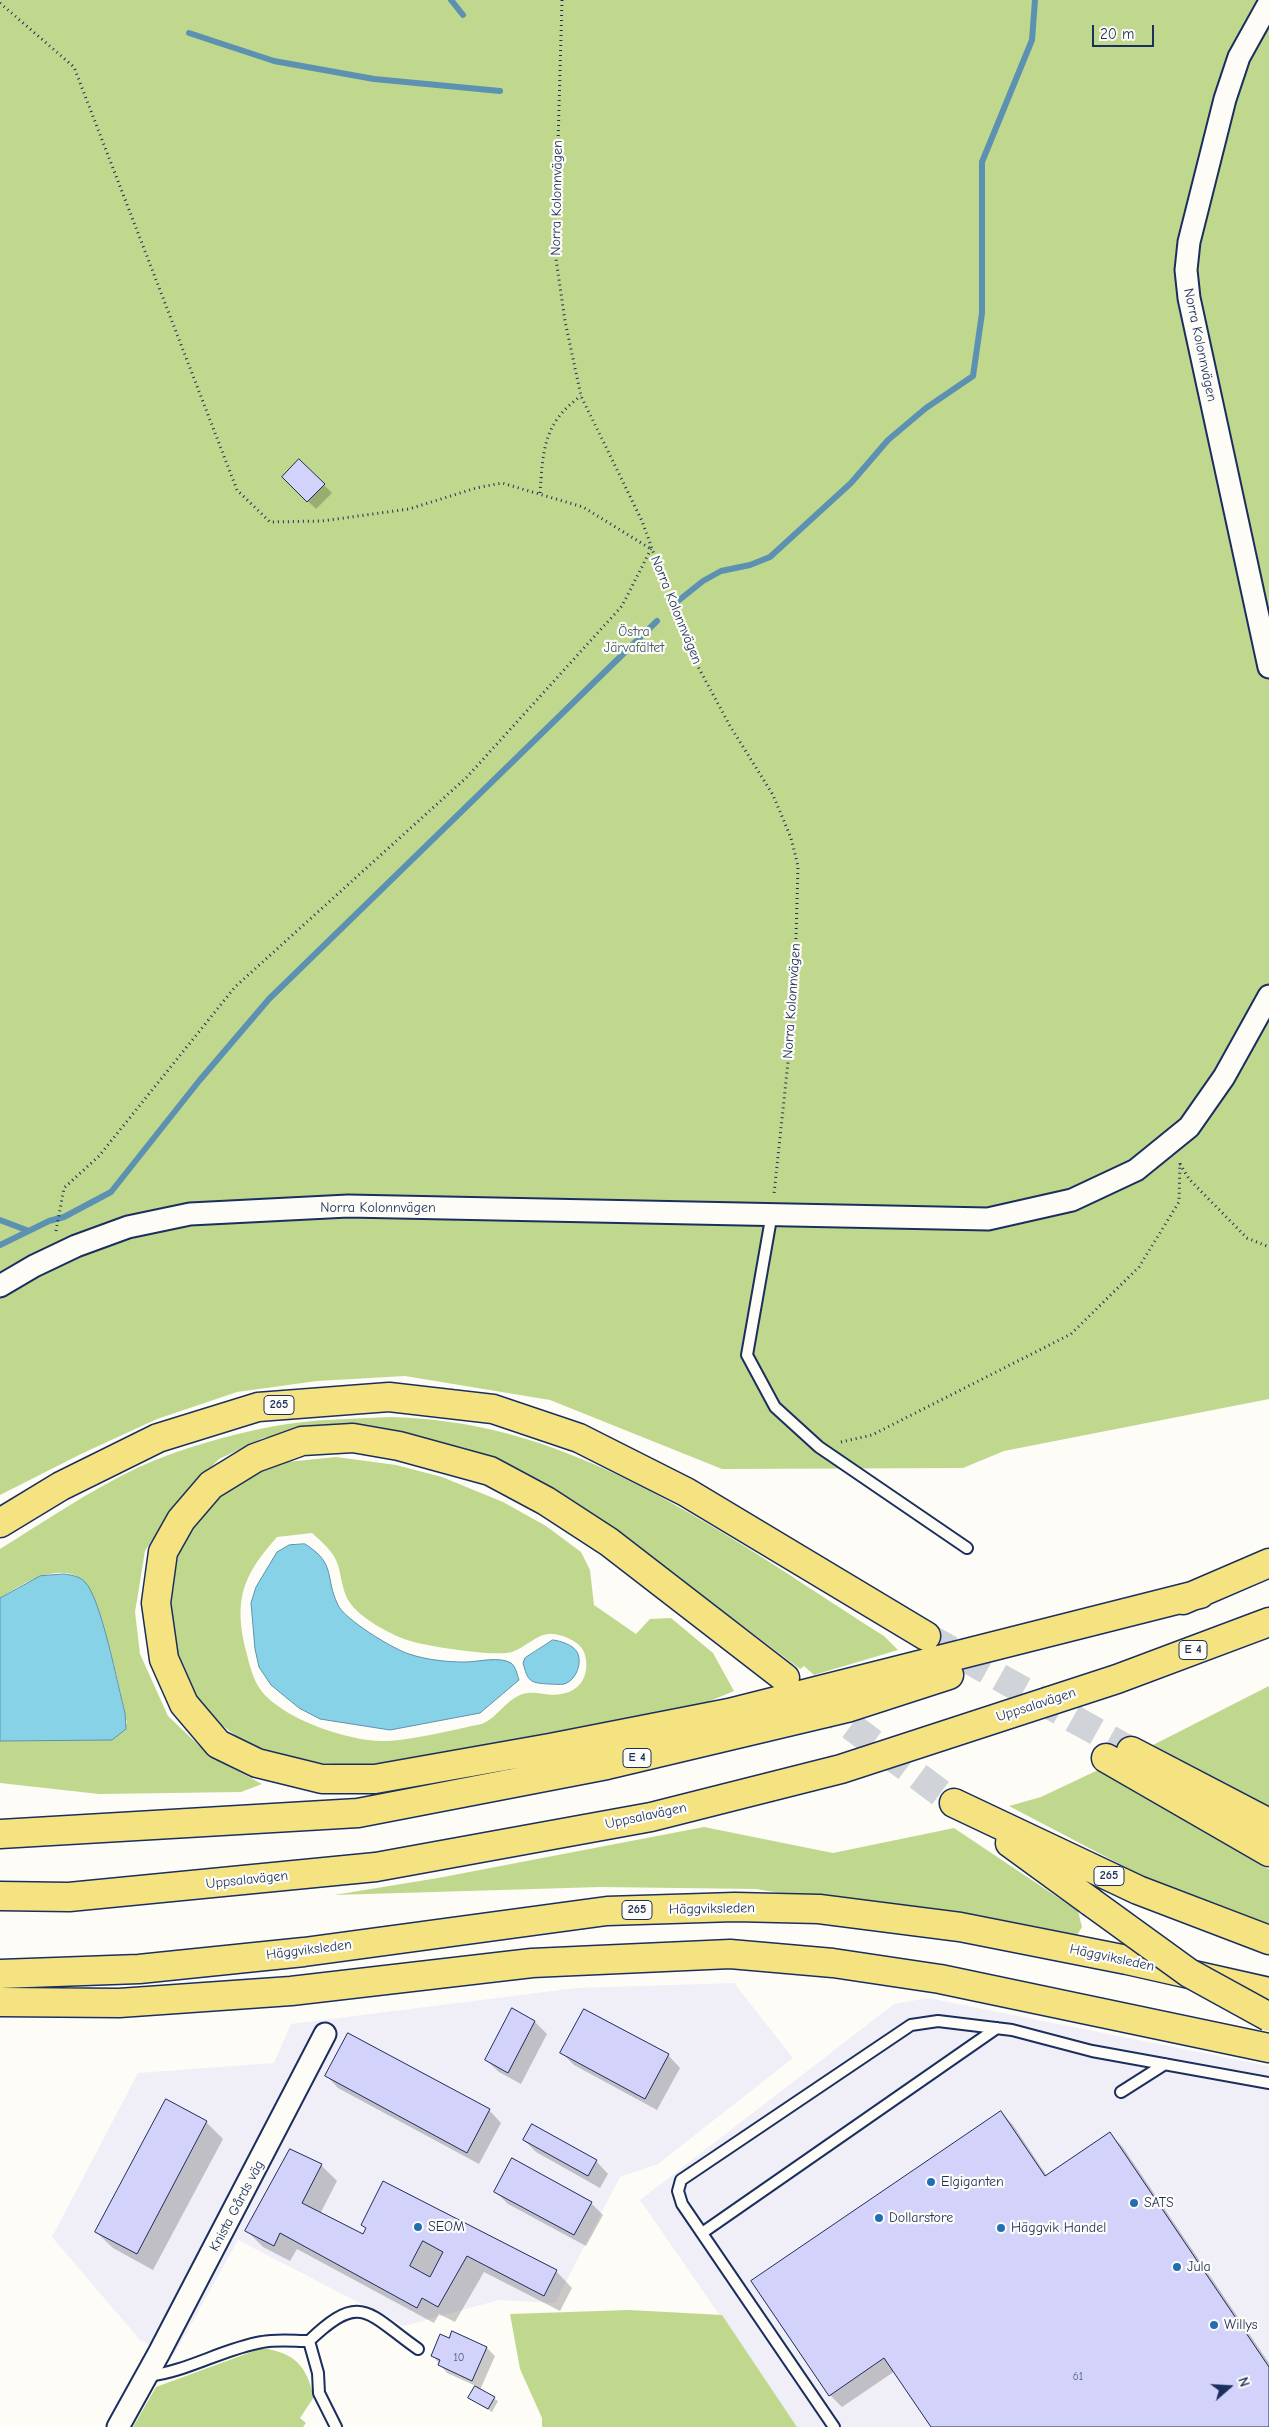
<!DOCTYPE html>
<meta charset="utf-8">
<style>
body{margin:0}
#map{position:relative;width:1269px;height:2427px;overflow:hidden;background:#fdfcf7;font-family:"Comic Neue",sans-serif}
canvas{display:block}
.north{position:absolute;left:1204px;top:2362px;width:50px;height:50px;-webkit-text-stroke:4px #fdfcf7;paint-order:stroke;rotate:71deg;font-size:14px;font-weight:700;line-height:20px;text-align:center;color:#1b2f5e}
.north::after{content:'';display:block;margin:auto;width:18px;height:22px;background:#1b2f5e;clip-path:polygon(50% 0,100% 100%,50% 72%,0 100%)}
.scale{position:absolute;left:1092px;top:25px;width:62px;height:22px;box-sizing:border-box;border:2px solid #1b2f5e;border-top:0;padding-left:6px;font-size:15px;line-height:18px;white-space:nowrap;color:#1b2f5e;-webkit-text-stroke:4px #fdfcf7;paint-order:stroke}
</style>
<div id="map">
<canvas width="1269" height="2427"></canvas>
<div class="north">N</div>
<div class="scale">20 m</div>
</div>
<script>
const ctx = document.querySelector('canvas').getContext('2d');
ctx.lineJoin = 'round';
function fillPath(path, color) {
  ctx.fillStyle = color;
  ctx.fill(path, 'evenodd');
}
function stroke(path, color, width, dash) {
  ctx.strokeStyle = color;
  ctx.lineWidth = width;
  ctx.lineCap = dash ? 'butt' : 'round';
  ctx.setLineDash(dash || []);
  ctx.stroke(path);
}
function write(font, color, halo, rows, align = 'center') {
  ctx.font = font + ' "Comic Neue",sans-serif';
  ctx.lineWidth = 4.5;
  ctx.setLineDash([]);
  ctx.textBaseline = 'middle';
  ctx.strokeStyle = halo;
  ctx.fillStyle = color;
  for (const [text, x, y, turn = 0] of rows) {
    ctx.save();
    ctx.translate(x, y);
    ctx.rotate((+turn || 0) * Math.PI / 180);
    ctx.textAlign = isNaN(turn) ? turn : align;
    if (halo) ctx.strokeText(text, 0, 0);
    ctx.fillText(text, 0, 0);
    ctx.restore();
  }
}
const built = new Path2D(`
 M734,1983L793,2058L658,2164L620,2177L555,2303L499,2300L404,2326L238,2240L174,2355L140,2340L52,2237L138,2073L274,2063L291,2024L576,1988Z
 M928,1998L1269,2066V2427H797L640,2200L894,2004Z`);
const green = new Path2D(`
 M0,0H1269V1399L1004,1451L963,1468L722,1469L550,1400L405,1376L317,1381L237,1392L157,1419L81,1454L0,1495Z
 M389,1417C428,1418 468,1423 505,1433C640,1468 767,1562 884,1636L898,1650L814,1675L804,1666L800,1669L650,1556L492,1459L423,1437L384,1433L314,1429L263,1438L219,1459L177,1502L145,1551L135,1612L140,1654L168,1716L210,1756L262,1784L241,1792L99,1794L0,1783V1741L111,1740L127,1723C121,1695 100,1584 74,1575C50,1566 20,1585 0,1598V1549C45,1521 89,1491 137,1468C181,1448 228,1435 275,1426C313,1419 351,1419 389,1417Z
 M336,1457L396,1465L442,1477L503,1502L546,1526L581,1552L590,1570L594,1605L636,1634L650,1619L671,1618L713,1653L734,1691L693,1708L367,1767L301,1761L247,1744L216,1721L193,1700L175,1664L169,1599L172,1577L181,1548L200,1518L226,1492L250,1476L287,1462ZM312,1533C322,1542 334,1552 338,1565C341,1575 342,1588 347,1598C355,1615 386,1632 404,1639C422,1646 494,1657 512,1652C525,1648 539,1632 553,1634C564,1635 580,1642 584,1652C591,1672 582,1691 561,1694C546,1697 534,1689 520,1695C504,1702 498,1717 482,1724C451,1730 419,1739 388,1741C352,1743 277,1718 258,1686C251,1674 248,1658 244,1643C234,1595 246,1572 277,1537Z
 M1269,1686V1812L1151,1746Z
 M1098,1770L1269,1869V1928L1194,1903L1009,1806L1041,1797Z
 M704,1827L833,1853L954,1828L1078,1911L1082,1927L1077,1935L1066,1939L756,1889L600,1887L334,1895L438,1878Z
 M629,2310L722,2315L797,2427H542V2418L520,2369L510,2314Z
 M262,2348C295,2353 306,2365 314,2397L300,2418L306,2423L303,2427H133L156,2387Z`);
const water = new Path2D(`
 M305,1544C337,1564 324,1576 338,1605C344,1619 393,1649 409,1654C427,1660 447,1662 465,1662C478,1662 499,1656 511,1663C516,1667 517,1674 519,1680L480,1713L390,1730L320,1719L299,1708L271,1685L259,1667L255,1649L251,1603L256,1587L277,1552L289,1545Z
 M64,1574C71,1575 79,1576 85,1582C101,1598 118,1687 125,1713L126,1729L112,1740L0,1741V1598L40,1576Z
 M553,1640C561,1641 573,1645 577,1652C583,1662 576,1681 564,1684C560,1685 553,1684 549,1684C529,1683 528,1681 523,1663L525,1658Z`);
const shadow = new Path2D(`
 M299,460L332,493L316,509L283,477Z
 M512,2010L535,2022L547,2034L521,2084L499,2072L486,2060Z
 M562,2053L668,2055L680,2068L657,2110L574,2065Z
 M326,2075L489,2110L501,2123L479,2164L338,2088Z
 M166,2101L206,2122L223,2139L153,2270L113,2248L96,2232Z
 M1001,2112L1013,2125L1047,2176L1110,2134L1122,2146L1269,2363V2427H933L895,2371L842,2407L830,2395Z
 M524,2140L596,2161L608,2174L600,2188L536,2152Z
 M321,2165L337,2181L320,2214L363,2236L367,2229L363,2225L556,2271L572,2288L560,2311L484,2272L455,2322L439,2314L434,2323L297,2249L290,2261L263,2247L247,2231Z
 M496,2192L591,2203L603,2215L586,2246L508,2204Z
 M452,2333L487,2348L495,2356L480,2390L498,2401L492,2412L470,2398L476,2386L447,2373L432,2355L449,2340Z`);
const stream = new Path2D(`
 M451,0L463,15
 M189,33L274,61L374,79L500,91
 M678,601L703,581L721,571L750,565L770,557L851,483L888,440L926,408L973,376L982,313V162L1032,40L1035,0
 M0,1220L29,1231
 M0,1245L49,1221L64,1217L111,1192L199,1081L269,999L657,621`);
const building = new Path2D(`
 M299,459L325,484L307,502L282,477Z
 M512,2008L535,2021L508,2073L485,2060Z
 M584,2009L669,2054L645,2099L560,2053Z
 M348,2033L490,2109L467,2153L325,2076Z
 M166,2099L207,2121L137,2254L95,2232Z
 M1001,2111L1045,2176L1110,2132L1269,2367V2427H931L884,2358L829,2396L751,2281Z
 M532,2124L597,2160L588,2176L523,2140Z
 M290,2149L322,2164L302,2203L363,2234L366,2228L361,2225L383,2181L557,2270L544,2296L467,2256L438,2307L422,2298L417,2308L280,2233L274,2246L245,2231ZM423,2241L443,2252L430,2277L410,2266Z
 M512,2158L592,2202L574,2235L494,2192Z
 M452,2331L487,2347L472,2381L438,2365L440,2360L431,2356L440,2334L449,2338Z
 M475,2386L495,2397L488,2409L468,2398Z`);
const highwayTunnel = new Path2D(`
 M926,1636L1131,1751
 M817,1701L954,1803`);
const path = new Path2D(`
 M562,0L555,252L565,321L581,396L642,521L688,648L730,726L773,795L791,838L798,866L794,1006L774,1194
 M0,3L74,67L237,490L270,522L322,521L409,509L476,488L502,483L583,507L651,549
 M540,493C543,451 543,423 581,396
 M1180,1164L1189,1179L1247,1238L1269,1247
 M56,1231L64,1188L99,1156L235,987L467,777L622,606L651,549
 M841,1442L872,1435L1071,1334L1139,1267L1179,1202L1180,1163`);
const lane = new Path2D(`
 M772,1213L747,1355L775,1407L819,1447L967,1548
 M1121,2092L1165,2064
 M702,2233L997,2028
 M309,2341L318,2373L319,2393L336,2427
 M148,2376C189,2371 222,2349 262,2342C277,2339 294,2341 309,2341C361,2291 367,2313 418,2349
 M834,2427L682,2204L678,2191L681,2180L911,2025L938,2021L1012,2030L1092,2051L1269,2083`);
const street = new Path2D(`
 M1269,3L1239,57L1225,99L1189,242L1186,270L1189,298L1269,667
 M0,1286L34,1266L76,1246L128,1227L190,1214L348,1206L988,1219L1072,1200L1136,1170L1189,1127L1224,1077L1269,996
 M118,2427L159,2353L325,2034`);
const highway = new Path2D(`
 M0,1523L61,1486L158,1438L258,1407L389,1397L493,1409L579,1438L686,1492L926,1636
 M1183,1600L1269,1563
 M785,1678L609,1542L546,1501L490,1471L399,1446L353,1438L302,1441L255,1458L211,1485L181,1520L163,1552L156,1603L164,1659L184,1704L218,1744L257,1763L322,1779H375L550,1748L729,1713L1200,1594
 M1131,1751L1269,1823
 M1106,1758L1269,1852
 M954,1803L1138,1890L1269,1940
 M0,1834L358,1813L607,1765L847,1708L949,1675
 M1010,1843L1091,1902
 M0,1896L69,1897L376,1867L651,1817L841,1769L1117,1679L1269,1622
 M0,1974L139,1969L304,1952L607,1911L735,1907L819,1909L960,1927L1127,1960L1269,1992
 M0,2002L119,2003L291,1991L532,1963L730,1954L833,1963L940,1979L1269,2048`);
const highwayBridge = new Path2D(`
 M1091,1902L1189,1973L1269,2017`);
const markers = [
 [931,2182,5,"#1f6fb2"],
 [1134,2203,5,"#1f6fb2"],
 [879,2218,5,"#1f6fb2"],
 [418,2227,5,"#1f6fb2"],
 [1001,2228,5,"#1f6fb2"],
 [1177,2267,5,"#1f6fb2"],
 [1214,2325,5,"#1f6fb2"]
];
const numberNames = [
 ["10",459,2358],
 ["61",1078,2377]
];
const shields = [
 [279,1405,30],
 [1193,1650,28],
 [637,1758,28],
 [1109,1876,30],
 [637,1910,30]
];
const shieldNames = [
 ["265",279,1405],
 ["E 4",1193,1650],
 ["E 4",637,1758],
 ["265",1109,1876],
 ["265",637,1910]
];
const streetNames = [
 ["Norra Kolonnvägen",557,198,-89],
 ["Norra Kolonnvägen",1200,345,78],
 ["Norra Kolonnvägen",676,610,68],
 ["Norra Kolonnvägen",792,1001,-86],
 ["Norra Kolonnvägen",378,1208],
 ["Uppsalavägen",1036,1705,-18],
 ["Uppsalavägen",646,1816,-12],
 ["Uppsalavägen",247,1880,-6],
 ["Häggviksleden",712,1909,-1],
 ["Häggviksleden",309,1950,-7],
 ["Häggviksleden",1112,1958,12],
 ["Knista Gårds väg",237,2206,-62]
];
const parkNames = [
 ["Östra",634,632],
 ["Järvafältet",634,648]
];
const poiNames = [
 ["Elgiganten",941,2182],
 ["SATS",1144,2203],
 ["Dollarstore",889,2218],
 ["SEOM",428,2227],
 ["Häggvik Handel",1011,2228],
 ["Jula",1187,2267],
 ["Willys",1224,2325]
];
fillPath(built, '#f0eff8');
fillPath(green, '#c0d88e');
fillPath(water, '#88d2e8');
stroke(water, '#5c91b1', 1);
fillPath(shadow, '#0003');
stroke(stream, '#5c91b1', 6);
fillPath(building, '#d3d2fb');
stroke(building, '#1b2f5e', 1);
stroke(highwayTunnel, '#d0d3d8', 28, [28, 14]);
stroke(lane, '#1b2f5e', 14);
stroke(street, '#1b2f5e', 25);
stroke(highway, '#1b2f5e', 31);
stroke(path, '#1b2f5e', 3, [1, 4]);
stroke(lane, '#fdfcf7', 10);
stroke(street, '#fdfcf7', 21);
stroke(highway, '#f5e382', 28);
stroke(highwayBridge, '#1b2f5e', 31, []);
stroke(highwayBridge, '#f5e382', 28);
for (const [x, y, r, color] of markers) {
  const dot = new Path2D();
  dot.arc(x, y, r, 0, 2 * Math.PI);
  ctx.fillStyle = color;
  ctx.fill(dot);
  stroke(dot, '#fdfcf7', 2);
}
write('11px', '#495885', null, numberNames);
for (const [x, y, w] of shields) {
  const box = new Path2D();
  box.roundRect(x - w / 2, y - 9.5, w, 19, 4);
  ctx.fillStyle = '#fdfcf7';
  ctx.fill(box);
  stroke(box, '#1b2f5e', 1);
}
write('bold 12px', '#1b2f5e', null, shieldNames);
write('14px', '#1b2f5e', '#fdfcf7', streetNames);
write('14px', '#44596a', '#fdfcf7', parkNames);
write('14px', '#1b2f5e', '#fdfcf7', poiNames, 'left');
</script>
